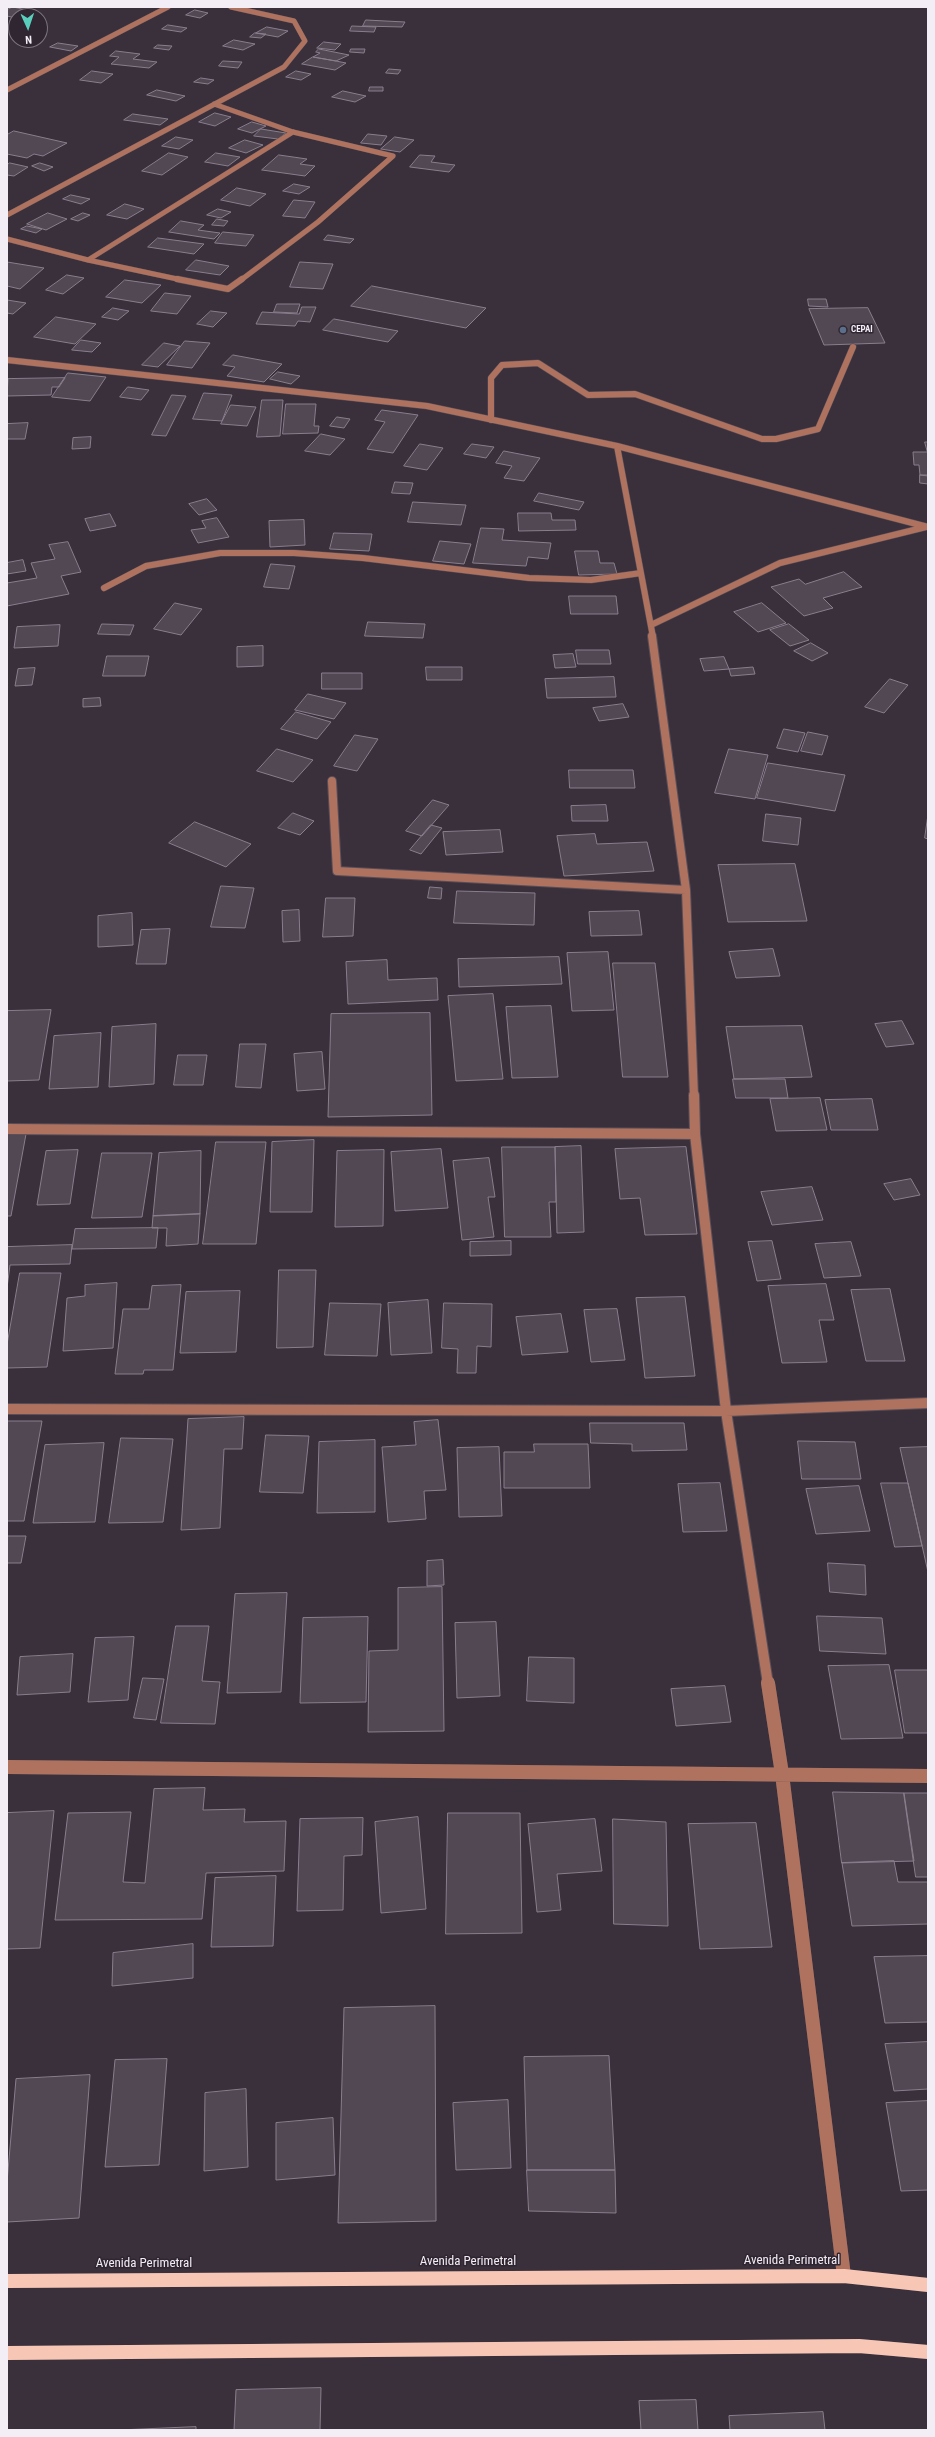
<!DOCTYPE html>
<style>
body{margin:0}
#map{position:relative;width:935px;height:2437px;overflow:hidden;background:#39303c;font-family:"Roboto Condensed",sans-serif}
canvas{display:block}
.frame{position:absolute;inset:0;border:8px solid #f3edf5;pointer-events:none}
.north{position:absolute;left:8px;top:8px;width:40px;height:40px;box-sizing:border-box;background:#2f2632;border:1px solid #7d7680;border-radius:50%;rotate:177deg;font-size:11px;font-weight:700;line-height:16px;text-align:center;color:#f3edf5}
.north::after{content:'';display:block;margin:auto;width:14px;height:18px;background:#5acebd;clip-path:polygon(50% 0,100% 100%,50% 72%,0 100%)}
</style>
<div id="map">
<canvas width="935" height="2437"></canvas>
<div class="frame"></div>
<div class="north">N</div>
</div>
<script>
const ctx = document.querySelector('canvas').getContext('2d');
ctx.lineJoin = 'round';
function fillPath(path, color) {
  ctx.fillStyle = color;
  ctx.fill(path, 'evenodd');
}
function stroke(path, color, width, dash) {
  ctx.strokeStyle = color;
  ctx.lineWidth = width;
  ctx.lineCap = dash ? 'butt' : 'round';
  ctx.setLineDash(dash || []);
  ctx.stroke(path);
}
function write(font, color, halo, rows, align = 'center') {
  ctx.font = font + ' "Roboto Condensed",sans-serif';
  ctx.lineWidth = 3;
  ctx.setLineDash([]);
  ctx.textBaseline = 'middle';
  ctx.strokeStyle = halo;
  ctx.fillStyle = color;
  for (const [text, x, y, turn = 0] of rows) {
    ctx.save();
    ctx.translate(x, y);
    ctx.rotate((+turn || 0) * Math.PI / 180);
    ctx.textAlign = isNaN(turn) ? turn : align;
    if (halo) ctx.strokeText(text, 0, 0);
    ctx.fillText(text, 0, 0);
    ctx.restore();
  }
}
const building = new Path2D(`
 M13,7L31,11L16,16V18L7,16V10Z
 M195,10L208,13L200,18L186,15Z
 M366,20L405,22L402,27L363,26Z
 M168,25L187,28L181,32L162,29Z
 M352,26L376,27L374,32L350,31Z
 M267,27L288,31L278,37L256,33Z
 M255,33L266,34L261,38L250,37Z
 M234,40L255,44L243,50L223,46Z
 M324,42L341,44L335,50L317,48Z
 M58,43L78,46L71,51L50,47Z
 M158,45L172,46L169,50L154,48Z
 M319,49L349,55L336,61L313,57L320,53L316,52Z
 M351,49H365L364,53L350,52Z
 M116,51L140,54L133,59L157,62L149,68L111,64L119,57L110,56Z
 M313,57L336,61L346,63L335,70L302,64Z
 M223,61L242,62L238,68L219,66Z
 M389,69L401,70L398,74L386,73Z
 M92,71L113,74L101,83L80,80Z
 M296,71L311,74L301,80L286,77Z
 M201,78L214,80L208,84L194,82Z
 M370,87H383V91H369Z
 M157,90L185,96L176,101L147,95Z
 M343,91L366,96L355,102L332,97Z
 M215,113L231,117L215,126L199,122Z
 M133,114L168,119L160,125L124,120Z
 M252,122L266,126L252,133L238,129Z
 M261,129L286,133L278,139L254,136Z
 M14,131L67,143L43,156L34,154L27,158L7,154V135Z
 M368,134L387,136L381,145L361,143Z
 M176,137L193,140L179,149L162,146Z
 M395,137L414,140L400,152L381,149Z
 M245,140L263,145L246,153L229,148Z
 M169,153L188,157L162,175L142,171Z
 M216,153L240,157L228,166L205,162Z
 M279,155L307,159L300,164L315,166L305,176L262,170Z
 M420,155L435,156L431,162L455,165L449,172L410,167Z
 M10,163L28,167L14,176L7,175V165Z
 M40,163L53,167L44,171L32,166Z
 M294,184L310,187L299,194L283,191Z
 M237,188L266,194L250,206L221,200Z
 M71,195L90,199L81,204L63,199Z
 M294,200L315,202L305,218L283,216Z
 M125,204L144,209L127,219L107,215Z
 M218,209L231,212L221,218L207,215Z
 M48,213L67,219L46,230L27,224Z
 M83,213L90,215L78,221L71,219Z
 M217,219L228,221L224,226L212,225Z
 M181,221L204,225L198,230L220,233L214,239L169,232Z
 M27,226L42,229L36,233L21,229Z
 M223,232L254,235L246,246L215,243Z
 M328,235L354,239L350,243L324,240Z
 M158,238L204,244L194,254L148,247Z
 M196,260L229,266L220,275L186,270Z
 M7,262L44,268L20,289L7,286Z
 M300,262L333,264L323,289L290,287Z
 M67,275L84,278L63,294L46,290Z
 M125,280L161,285L142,303L106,297Z
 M372,286L486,308L466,328L351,306Z
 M165,293L191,296L177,314L151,311Z
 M808,299H826L828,307L809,306Z
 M7,300L26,303L13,314L7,313Z
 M277,304H300L297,313L274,312Z
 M302,307H316L310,322L298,321L295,326L256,324L262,312L299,314Z
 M113,308L129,311L118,320L102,317Z
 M868,308L885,343L824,345L809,309Z
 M211,311L227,313L213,327L197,324Z
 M56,317L96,324L75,344L34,337Z
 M334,319L398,331L388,342L323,330Z
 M81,340L101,343L92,352L72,350Z
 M185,341L210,343L192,368L167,365Z
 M164,343L180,346L158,367L142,365Z
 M233,355L282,364L264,382L227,376L235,367L223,365Z
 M278,372L300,376L291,384L270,379Z
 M68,373L106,377L90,401L52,397Z
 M65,378L59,387H52L51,395L7,396L8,379Z
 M128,387L149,390L141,400L120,397Z
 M204,393L232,395L222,421L193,419Z
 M172,395L186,396L166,436L152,435Z
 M262,400H283L280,436L257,437Z
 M286,404H316L314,426H319L318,433L283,434Z
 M231,405L256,407L247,426L221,424Z
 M382,410L418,415L393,453L367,449L385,422L375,420Z
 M337,417L350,419L344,428L330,426Z
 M28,423L25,439H7V424Z
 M321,434L345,439L330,455L305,451Z
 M91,437L90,448L72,449L73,438Z
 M925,442H928V475H920L919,465H914L913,452H927Z
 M420,444L443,448L427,470L404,466Z
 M472,444L494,447L486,458L464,454Z
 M504,451L540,458L524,481L504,478L512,466L496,463Z
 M920,475L928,476V484L920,483Z
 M395,482L413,483L410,494L392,493Z
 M539,493L584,502L579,510L534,501Z
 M207,499L217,510L199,515L189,504Z
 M413,502L466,505L461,525L408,522Z
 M518,513H551L552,520H575L576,530L519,531Z
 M110,514L116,526L90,531L85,519Z
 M217,518L229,537L198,543L191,530L206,528L202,521Z
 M304,520L305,545L270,547L269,521Z
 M481,528L504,529L502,540L551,543L548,559L528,557L526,566L473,563Z
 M334,533L372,534L369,551L330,549Z
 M440,541L471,544L464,564L433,561Z
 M68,542L81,572L61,576L69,594L7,606V583L37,578L31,563L55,559L49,545Z
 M575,551H598L600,563H614L617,574L579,575Z
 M23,560L26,571L7,574V563Z
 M271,564L295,566L289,589L264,587Z
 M844,572L862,587L823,598L833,608L804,616L771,587L799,579L805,584Z
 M569,596H616L618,614H571Z
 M175,603L202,609L181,635L154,629Z
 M762,603L786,623L758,632L734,612Z
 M368,622L425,624L423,638L365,636Z
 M102,624L134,625L130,635L98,634Z
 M789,624L809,640L790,646L770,630Z
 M60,625L58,646L14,648L17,627Z
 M811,643L828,653L812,661L794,651Z
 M263,646V666L237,667V647Z
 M576,650H609L611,664H578Z
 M573,654L576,667L555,668L553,655Z
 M107,656H149L145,676H103Z
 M724,657L729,669L753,667L755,674L731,676L729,669L704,671L700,659Z
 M426,667H462V680H427Z
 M35,668L32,685L15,686L18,669Z
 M322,673H362V689H322Z
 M614,677L616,697L547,698L545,679Z
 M890,679L908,685L884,713L865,707Z
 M308,694L346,703L334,719L295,710Z
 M100,698L101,706L83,707V699Z
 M623,704L629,717L599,721L593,708Z
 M296,712L331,722L317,739L281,729Z
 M784,729L805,733L798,752L777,748Z
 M808,732L828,736L822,755L801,751Z
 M355,735L378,739L357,771L334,766Z
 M277,749L313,760L293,782L257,771Z
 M729,749L768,755L755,799L715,793Z
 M768,763L845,775L835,811L757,798Z
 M569,770H633L635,788H570Z
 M433,800L449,805L422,836L406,831Z
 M606,805L608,821H572L571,806Z
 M293,813L314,821L300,835L278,828Z
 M766,814L801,818L798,845L763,841Z
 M928,815V839L925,838Z
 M195,822L251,844L226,867L169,843Z
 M431,825L442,828L421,854L410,850Z
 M500,830L503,852L446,855L443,832Z
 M595,834L597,844L647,842L654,871L564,876L557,836Z
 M795,864L807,921L728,922L718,865Z
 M221,886L254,888L245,928L211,927Z
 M430,887L442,888L441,899L428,898Z
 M457,891L535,893L534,925L454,923Z
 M326,898H355L353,936L323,937Z
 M299,910L300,941L283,942L282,911Z
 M639,911L642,935L591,936L589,912Z
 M132,913L133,945L98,947V916Z
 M170,929L166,964H136L141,930Z
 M773,949L780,976L736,978L729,952Z
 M608,952L614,1010L572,1011L567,953Z
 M559,957L562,984L459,987L458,959Z
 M387,960L388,980L437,978L438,1000L348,1004L346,962Z
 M613,963H655L668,1077H623Z
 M493,994L503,1079L456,1081L448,996Z
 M551,1006L558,1077L512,1078L506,1007Z
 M51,1010L39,1080L7,1081V1011Z
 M430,1013L432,1115L328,1117L331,1014Z
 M902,1021L914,1044L886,1047L875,1024Z
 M156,1024L154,1084L109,1087L112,1027Z
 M802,1026L812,1077L734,1079L726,1027Z
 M101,1033L98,1087L49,1089L54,1036Z
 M240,1044H266L261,1088L236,1087Z
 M322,1052L325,1089L297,1091L294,1054Z
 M178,1055H207L203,1085H174Z
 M733,1079H785L788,1098H736Z
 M820,1098L827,1130L776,1131L770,1099Z
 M872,1099L878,1130H831L825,1100Z
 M7,1134H26L11,1216H7Z
 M314,1140L312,1212H270L272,1142Z
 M216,1142H266L256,1244H203Z
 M581,1146L584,1232L557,1233L555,1147Z
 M502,1147H555L556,1202H549L551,1237H505Z
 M686,1147L697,1234L645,1235L640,1198L620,1199L615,1149Z
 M441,1149L448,1208L395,1211L391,1152Z
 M78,1150L70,1204L37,1205L46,1151Z
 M384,1150L383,1226L335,1227L337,1151Z
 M201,1151L200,1214L153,1216L159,1153Z
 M102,1153H152L142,1217L92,1218Z
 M489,1158L495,1197H488L494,1237L462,1240L453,1161Z
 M911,1179L920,1195L894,1200L884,1184Z
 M812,1187L823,1220L772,1225L761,1192Z
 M200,1214L198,1244L166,1246L167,1228H152L153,1216Z
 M158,1228L156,1248L72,1249L75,1229Z
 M511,1241V1255L470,1256V1242Z
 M772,1241L781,1279L757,1281L748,1242Z
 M851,1242L861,1276L824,1278L815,1244Z
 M72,1245L70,1264L10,1265L7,1288V1247Z
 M279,1270H316L313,1347L277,1348Z
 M20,1273H61L47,1367L7,1368V1345Z
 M117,1283L113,1348L63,1351L67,1298L85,1296V1285Z
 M826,1284L834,1320H819L827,1362L782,1363L768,1286Z
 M181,1285L173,1370H144L143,1374H115L123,1309H149L152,1286Z
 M890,1289L905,1361H866L851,1290Z
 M240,1291L236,1352L180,1353L186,1292Z
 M685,1297L695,1376L645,1378L636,1298Z
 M428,1300L432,1353L391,1355L388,1303Z
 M330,1303L381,1304L377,1356L325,1355Z
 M444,1303L492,1304L491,1347L477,1346L476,1373H457L458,1349L442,1348Z
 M617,1309L625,1360L591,1362L584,1310Z
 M561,1314L568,1352L522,1355L516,1317Z
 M244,1417L242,1449H224L220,1528L181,1530L188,1419Z
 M438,1420L446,1490L424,1491L426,1519L388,1522L382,1447L416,1445L414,1422Z
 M7,1421H42L24,1521H7Z
 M590,1423H684L687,1450L632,1451V1444L591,1443Z
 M266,1435L309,1436L303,1493L260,1492Z
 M121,1438L173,1439L163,1522L109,1523Z
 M375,1440V1512L317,1513L319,1442Z
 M798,1441L855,1442L861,1479H802Z
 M104,1443L95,1522L33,1523L45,1445Z
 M534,1444H588L590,1488H504V1452H534Z
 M499,1447L502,1516L459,1517L457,1448Z
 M928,1447V1572L900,1448Z
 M720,1483L727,1531L683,1532L678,1484Z
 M881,1483H908L922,1546L895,1547Z
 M859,1486L870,1531L816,1534L806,1489Z
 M7,1536H26L21,1563H7Z
 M443,1560L444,1585L427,1586V1561Z
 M828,1563L865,1565L866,1595L830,1592Z
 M442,1587L444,1731L368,1732L369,1651L398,1650V1588Z
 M287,1593L281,1692L227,1693L235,1594Z
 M817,1616L882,1618L886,1654L820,1651Z
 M368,1617L366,1702L300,1703L303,1618Z
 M496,1622L500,1696L457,1698L455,1623Z
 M176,1626H209L202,1681L220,1682L215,1724L161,1723Z
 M134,1637L128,1700L88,1702L95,1638Z
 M73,1654L70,1692L17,1695L20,1657Z
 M529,1657L574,1658V1703L527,1701Z
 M889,1665L903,1738L841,1739L828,1666Z
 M895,1670H928V1733H905Z
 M143,1678L164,1679L156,1720L134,1718Z
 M725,1686L731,1722L676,1726L671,1689Z
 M205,1788L203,1810L245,1809L244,1822L286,1821L284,1871L206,1873L202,1919L55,1920L68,1813L131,1812L123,1882L145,1883L154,1789Z
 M833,1792L904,1793L914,1861L842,1863Z
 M904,1793H928V1877H916Z
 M54,1811L40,1948L7,1949V1813Z
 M448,1813H520L522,1933L446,1934Z
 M418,1817L426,1909L381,1913L375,1822Z
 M363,1818L362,1855L344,1856L343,1910L297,1911L300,1819Z
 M595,1819L602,1871L557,1874L561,1910L537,1912L528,1824Z
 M613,1819L666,1822L668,1926L614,1924Z
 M756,1823L772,1947L700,1949L688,1824Z
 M894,1861L898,1882H928V1924L852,1926L842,1863Z
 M276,1876L273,1946L211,1947L215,1878Z
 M193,1944V1978L112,1986L113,1953Z
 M928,1956V2022L885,2023L874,1957Z
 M435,2006L436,2221L338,2223L344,2008Z
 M928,2042V2089L894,2091L885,2044Z
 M609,2056L615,2170H527L524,2057Z
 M167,2059L159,2165L105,2167L115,2060Z
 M90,2075L79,2218L7,2222V2182L16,2079Z
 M246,2089L248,2167L204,2171L205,2093Z
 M508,2100L511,2168L456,2170L453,2103Z
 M928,2101V2190L901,2191L886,2103Z
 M333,2118L335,2175L276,2180V2123Z
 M527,2170H615L616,2213L529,2211Z
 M321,2388L320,2430H234L236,2390Z
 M696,2400L698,2430H641L639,2401Z
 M823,2412L825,2430H730L729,2416Z
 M196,2427V2430H119Z`);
const minorFar4 = new Path2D(`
 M7,90L168,7
 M214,104L293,132L393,156L318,222L241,280
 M7,215L284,67L305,41L294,21L231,7
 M7,239L88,260L182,280
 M88,260L293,132`);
const minorFar3 = new Path2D(`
 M177,279L228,289L242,279
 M7,360L427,406L617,446L928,527
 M491,420V378L502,365L538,363L588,395L635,394L762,439H776L818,429L853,347
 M617,446L653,637
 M104,588L146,566L220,553H294L363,558L529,578L591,580L641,573
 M651,625L780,563L926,527`);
const minorFar2 = new Path2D(`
 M652,636L686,890L694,1096
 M332,781L337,871L686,890`);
const minorFar1 = new Path2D(`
 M694,1095L695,1134L726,1411L768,1684
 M7,1129L695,1134
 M7,1409L726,1411L928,1403`);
const minor = new Path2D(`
 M768,1683L782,1774L844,2276
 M7,1767L928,1776`);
const major = new Path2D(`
 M7,2281L844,2276L928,2285
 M7,2353L859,2346L928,2352`);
const markers = [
 [843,330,4,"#5c6f8a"]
];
const farPoinames = [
 ["CEPAI",851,330]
];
const nearStreetnames = [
 ["Avenida Perimetral",792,2261],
 ["Avenida Perimetral",468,2262],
 ["Avenida Perimetral",144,2264]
];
fillPath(building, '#514854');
stroke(building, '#897e8c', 1);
stroke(minorFar4, '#574e5a', 5.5);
stroke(minorFar3, '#574e5a', 7);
stroke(minorFar2, '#574e5a', 10);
stroke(minorFar1, '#574e5a', 12);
stroke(minor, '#574e5a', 14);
stroke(major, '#574e5a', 14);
stroke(minorFar4, '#af725e', 5);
stroke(minorFar3, '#af725e', 6);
stroke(minorFar2, '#af725e', 8);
stroke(minorFar1, '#af725e', 10);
stroke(minor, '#af725e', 14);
stroke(major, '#f8c6b5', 14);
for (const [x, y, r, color] of markers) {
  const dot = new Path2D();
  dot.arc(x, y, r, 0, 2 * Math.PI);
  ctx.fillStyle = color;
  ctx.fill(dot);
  stroke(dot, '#2f2632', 1.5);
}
write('bold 9px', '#f3edf5', '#2f2632', farPoinames, 'left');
write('13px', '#f3edf5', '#2f2632', nearStreetnames);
</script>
